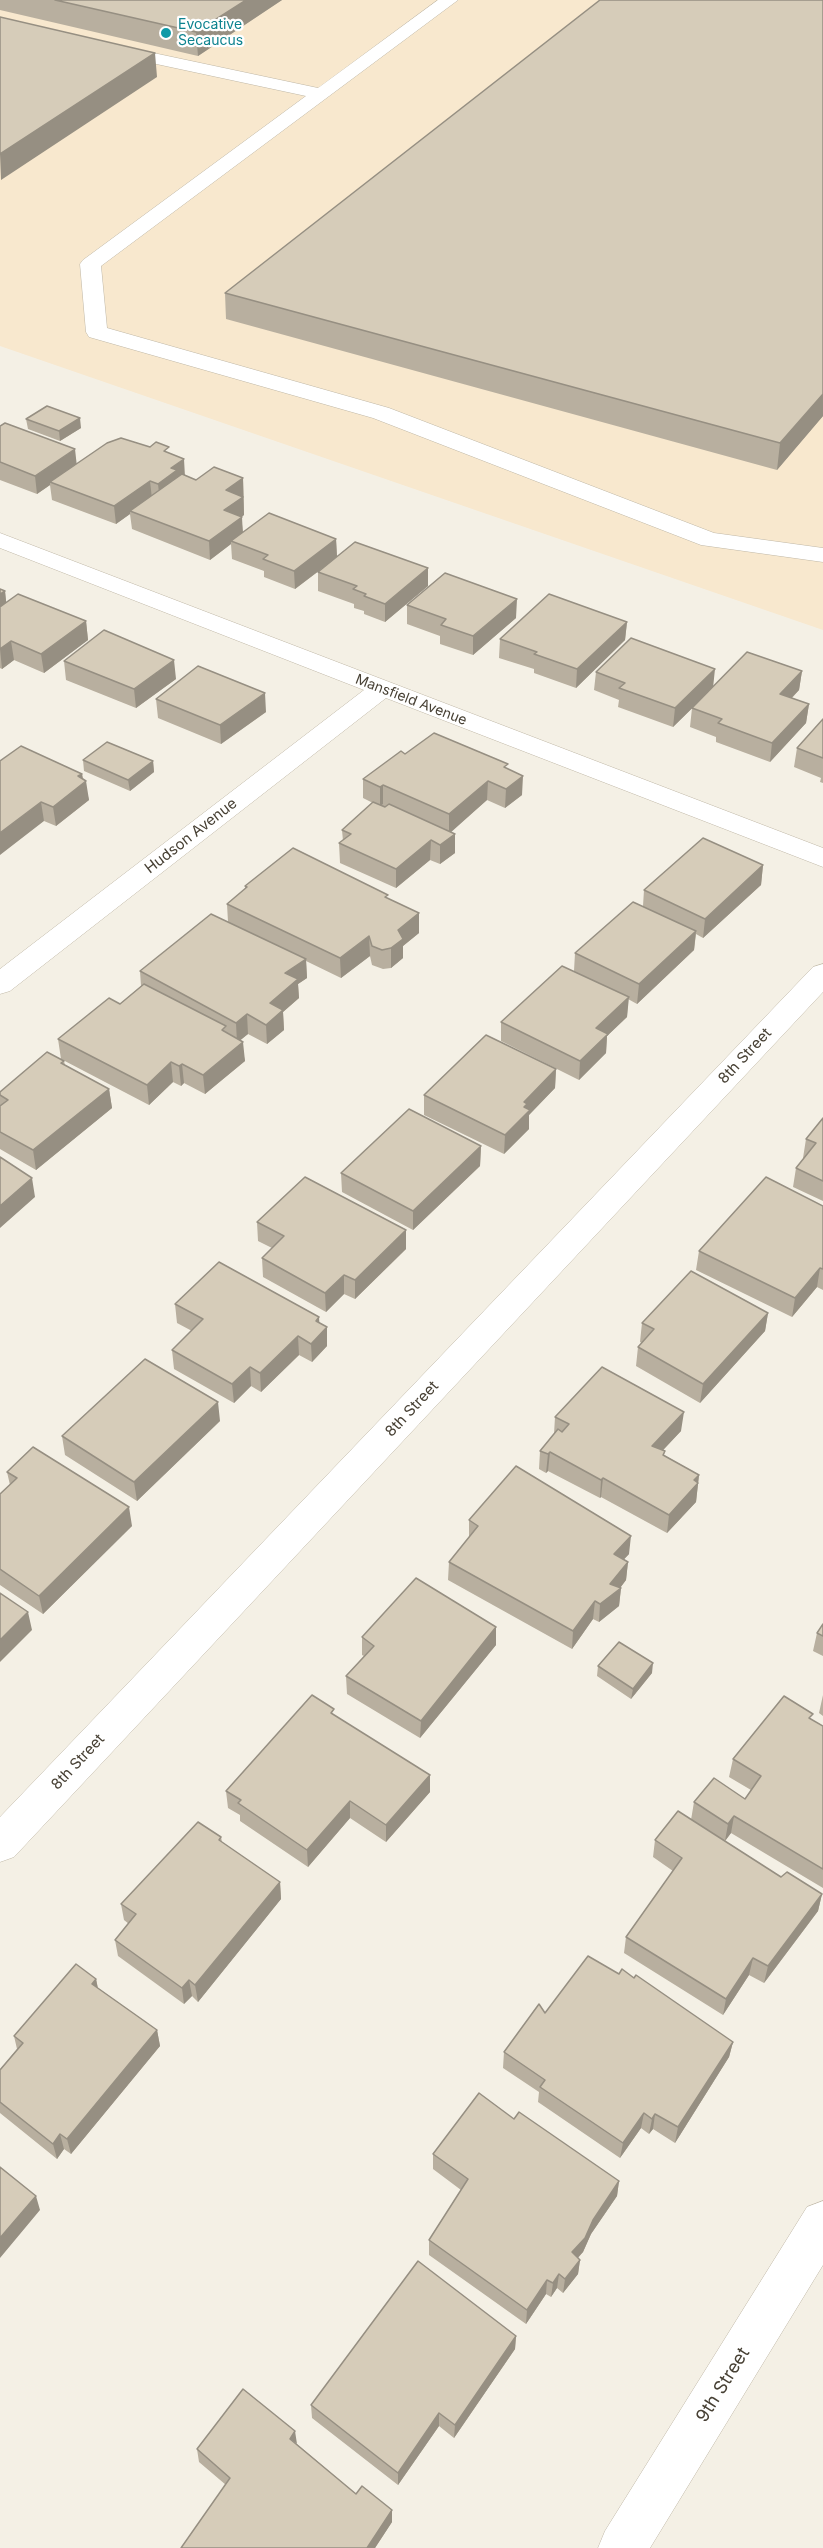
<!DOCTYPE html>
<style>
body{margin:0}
canvas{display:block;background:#f4f0e5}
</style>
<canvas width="823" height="2548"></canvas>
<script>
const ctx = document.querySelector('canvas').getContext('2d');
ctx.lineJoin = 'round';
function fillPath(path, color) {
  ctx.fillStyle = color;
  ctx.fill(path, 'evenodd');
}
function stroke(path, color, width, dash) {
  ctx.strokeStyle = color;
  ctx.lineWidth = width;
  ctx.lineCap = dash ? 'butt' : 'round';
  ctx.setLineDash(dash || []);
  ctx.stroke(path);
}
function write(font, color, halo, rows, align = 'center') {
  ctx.font = font + ' Inter,sans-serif';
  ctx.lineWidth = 4.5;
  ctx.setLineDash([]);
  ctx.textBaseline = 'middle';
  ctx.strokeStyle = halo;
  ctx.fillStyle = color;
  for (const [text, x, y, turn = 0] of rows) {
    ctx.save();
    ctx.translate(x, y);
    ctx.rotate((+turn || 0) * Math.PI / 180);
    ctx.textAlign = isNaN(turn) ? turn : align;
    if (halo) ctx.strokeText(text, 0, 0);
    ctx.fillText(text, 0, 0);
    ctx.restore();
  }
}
const commercial = new Path2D(`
 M0,0H823V630L0,346Z`);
const service = new Path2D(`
 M438,0H458L101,266L107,328L389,408L714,533L823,548V562L701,545L373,418L89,337L86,332L80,264L83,260L306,96L105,53L102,49L105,45L111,44L318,88Z`);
const minor = new Path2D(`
 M0,533L823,848V867L386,698L10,991L0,994V969L364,690L0,548Z
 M823,964V992L14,1857L0,1862V1817L813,967Z
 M823,2201V2265L650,2548H598L605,2531L807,2207Z`);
const wall = new Path2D(`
 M0,0H282L198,56L0,10Z
 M823,0V416L777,470L226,319L225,293Z
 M26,419L81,428L60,441L28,429Z
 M0,426L77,464L169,453L185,476L196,480L243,478L244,515L241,517L243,532L336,539L337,557L428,586L385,622L364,614V611L354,608V604L318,591V572L332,561L295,589L264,577V571L232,559L231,544L210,560L132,529L130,514L116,524L52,500L50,485L37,494L0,480Z
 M0,589L5,591L6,602L86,621L88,640L44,673L14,660L2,669L0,668Z
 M407,605L516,618L473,655L440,644V636L407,624Z
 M627,622L625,640L576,688L534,673V669L499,658L500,639Z
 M64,661L176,679L136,708L66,680Z
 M802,671L799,690L792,698L809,704L806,723L770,762L716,742V737L690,727L692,708L673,727L618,707L619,700L594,690L596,672L713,687Z
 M156,699L266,712L221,744L158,718Z
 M823,719V783L820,782L821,778L794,767L797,748Z
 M405,754L507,769L522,795L505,808L487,800L450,832L455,853L440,864L430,860L396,888L340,863L339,843L343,841L342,830L373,803L363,798V779Z
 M83,760L153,761L154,772L130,791L84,771Z
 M0,761L82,774L89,800L56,826L44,821Z
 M763,865L761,885L703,938L696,934L694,950L637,1004L628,999L627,1017L607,1036L606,1053L579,1080L501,1041V1022L574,971L575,953L643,906L644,890Z
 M245,886L389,899L419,933L403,946V958L391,968L383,969L372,965L370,956L341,978L306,961L307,978L298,984L299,998L283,1012L284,1030L267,1044L248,1034L240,1040L245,1061L205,1094L184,1083L181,1086L173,1082L149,1105L61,1059L58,1039L120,1004L141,986L140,971L228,922L227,904L245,889Z
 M64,1061L65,1065L109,1089L112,1108L36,1170L0,1149V1092Z
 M556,1069L555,1088L529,1115V1129L504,1154L424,1115V1095Z
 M823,1118V1201L793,1187L796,1168L804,1159L803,1158L806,1139Z
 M481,1146L480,1166L413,1230L342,1192L341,1173Z
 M823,1206V1290L817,1287L792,1317L696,1270L699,1251Z
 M257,1222L406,1249L355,1299L344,1294L326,1312L263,1277L262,1258L272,1248L258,1241Z
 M175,1304L320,1323L327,1327V1346L312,1362L299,1355L261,1392L251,1386L234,1403L174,1369L172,1350L192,1331L177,1323Z
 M768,1313L765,1331L700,1403L636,1366L638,1347L642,1343L640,1342L642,1323Z
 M555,1417L681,1431L663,1450L665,1451L664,1455L699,1475L696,1502L667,1533L601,1497L600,1498L548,1471L546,1473L539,1469L540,1451L554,1434Z
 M220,1421L137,1501L65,1455L62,1436Z
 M7,1472L132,1526L43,1614L0,1585V1494L10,1485Z
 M469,1520L629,1554L624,1559L628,1562L626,1580L620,1588H621L619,1606L599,1622L593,1619L572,1649L448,1580L449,1562L469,1537Z
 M823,1624V1656L813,1651L817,1633Z
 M496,1627V1645L420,1738L347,1694L346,1676L364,1656L362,1655V1637Z
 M598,1666L652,1673L631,1699L597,1676Z
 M823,1695V1716L819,1713Z
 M334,1715L430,1792L386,1842L350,1818L308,1867L240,1821V1815L228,1808L226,1791Z
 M812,1720L823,1727V1888L731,1833L725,1841L781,1877L822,1894L818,1911L764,1983L749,1975L723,2015L624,1953L626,1937L673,1871L653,1857L655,1840L691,1820L694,1802L745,1799L751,1790L729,1777L733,1759Z
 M221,1837L222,1842L280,1882L281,1899L198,2002L192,1996L184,2004L118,1956L115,1940L129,1924L124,1920L121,1904Z
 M619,1974L634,1978L733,2042L729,2057L675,2143L653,2129L649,2134L641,2128L620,2158L538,2102L539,2092L503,2068L504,2052Z
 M96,1979L98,1988L157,2030L160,2046L71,2154L64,2149L57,2159L0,2113V2070L17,2049L14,2036Z
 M514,2119L619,2181L617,2196L591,2234L583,2252L578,2258L580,2260L578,2274L563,2293L557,2288L551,2297L546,2294L526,2324L429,2255V2240L461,2190L433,2169V2154Z
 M516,2336L515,2349L454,2438L439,2426L398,2485L312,2418L311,2405Z
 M297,2444L356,2494L392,2510V2522L375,2548H181L226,2485L199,2462L197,2449Z`);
const shadedWall = new Path2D(`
 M246,0H282L198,56L196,32Z
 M155,53L157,77L1,180L0,154Z
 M823,394V416L777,470L780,443Z
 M80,418L81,428L60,441L59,431Z
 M75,449L77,467L50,482V485L37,494L35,476Z
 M184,459L185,477L160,502L158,484L171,468Z
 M243,478L244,515L225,529L224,510L226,490Z
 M150,481L152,499L130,511V514L116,524L114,506Z
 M242,517L243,536L231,541V544L210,560L209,541Z
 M336,539L337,557L295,589L294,571Z
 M428,568V586L385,622V604Z
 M5,591L7,610L0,615V594Z
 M517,599L516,618L473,655V636Z
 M86,621L88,640L44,673L41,654Z
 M627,622L625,640L576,688L577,669Z
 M11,641L14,660L2,669L0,649Z
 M174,660L176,679L136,708L134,689Z
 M715,669L713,688L673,727L675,708Z
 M802,671L799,690L777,713L780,694Z
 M265,693L266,712L221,744L220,725Z
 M809,704L806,723L770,762L772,743Z
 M153,761L154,772L130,791L128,780Z
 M82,774L83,784L86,781L89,800L56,826L53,807L78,776Z
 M523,776L522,795L505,808L506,789Z
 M488,781L487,800L449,834V814Z
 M383,785V804L380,806V787Z
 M41,802L44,821L0,855V833Z
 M455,834V853L440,864V845Z
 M431,840L430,860L396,888V869Z
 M763,865L761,885L703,938L705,919Z
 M419,913V933L403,946V958L391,968V948L398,930Z
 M696,931L694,950L637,1004L639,984Z
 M369,936L370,956L341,978L340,958Z
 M306,959L307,978L298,984L299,998L283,1012L284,1030L267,1044L266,1025L270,1003L285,973Z
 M629,997L627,1017L607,1036L606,1053L579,1080L580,1061L596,1028Z
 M247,1014L248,1034L237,1043L236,1023Z
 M243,1042L245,1061L205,1094L203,1075Z
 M171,1062L173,1082L149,1105L147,1085Z
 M182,1064L184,1083L181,1086L179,1066Z
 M556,1069L555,1088L529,1115V1129L504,1154L505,1135L524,1102Z
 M109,1089L112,1108L36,1170L33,1150Z
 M481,1146L480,1166L413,1230V1211Z
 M32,1178L35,1197L0,1228V1206Z
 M406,1230V1249L355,1299V1280Z
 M820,1268L817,1287L792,1317L795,1298Z
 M344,1275V1294L326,1312L325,1293Z
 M768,1313L765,1331L700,1403L703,1384Z
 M319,1317L320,1334L327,1327V1346L312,1362L311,1344L316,1321Z
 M298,1336L299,1355L261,1392L260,1373Z
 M250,1367L251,1386L234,1403L232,1384Z
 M218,1402L220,1421L137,1501L134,1482Z
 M684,1412L681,1431L650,1464L652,1446Z
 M550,1452L548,1471L546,1473L548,1454Z
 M699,1475L696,1502L667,1533L669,1515L694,1480Z
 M603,1478L601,1497L600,1498L601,1480Z
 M129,1507L132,1526L43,1614L39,1596Z
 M631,1536L629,1554L612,1572L614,1554Z
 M628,1562L626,1580L617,1592L621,1588L619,1606L599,1622L600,1604L610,1584Z
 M595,1601L593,1619L572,1649L573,1631Z
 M28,1612L32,1630L0,1662V1640Z
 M496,1627V1645L420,1738L421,1721Z
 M653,1663L652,1673L631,1699L633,1689Z
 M430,1775V1792L386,1842V1825Z
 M350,1801V1818L308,1867L307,1850Z
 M734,1816L731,1833L725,1841L728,1824Z
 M280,1882L281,1899L198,2002L195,1985Z
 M822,1894L818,1911L764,1983L768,1966Z
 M753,1958L749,1975L723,2015L726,1999Z
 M96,1979L99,1995L92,1984Z
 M189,1980L192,1996L184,2004L182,1988Z
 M157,2030L160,2046L71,2154L67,2139Z
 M733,2042L729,2057L675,2143L678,2127Z
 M644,2113L641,2128L620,2158L623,2143Z
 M655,2114L653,2129L649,2134L652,2119Z
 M60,2134L64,2149L57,2159L53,2144Z
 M619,2181L617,2196L591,2234L583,2252L570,2266L572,2252Z
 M36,2196L40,2210L0,2258V2238Z
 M580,2260L578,2274L563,2293L565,2279Z
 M559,2274L557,2288L551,2297L553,2283Z
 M547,2280L546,2294L526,2324L527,2310Z
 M516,2336L515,2349L454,2438L455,2425Z
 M439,2413V2426L398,2485V2473Z
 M295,2431L297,2444L290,2439Z
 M392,2510V2522L375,2548H367Z`);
const building = new Path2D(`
 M55,0H246L196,32Z
 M600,0H823V394L780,443L225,293Z
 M0,17L155,53L0,154Z
 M47,406L80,418L59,431L26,419Z
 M5,423L75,449L35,476L0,462V426Z
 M121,438L150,447L156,442L169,447L164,451L184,459L171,468L177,470L158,484L150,481L114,506L50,482L107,443Z
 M214,467L243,478L226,490L243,497L224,510L242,517L209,541L130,511L182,474L196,480Z
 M269,513L336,539L294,571L263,559L268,555L231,541Z
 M355,542L428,568L385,604L364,596L366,594L353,589L357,586L318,572Z
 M445,573L517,599L473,636L441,625L446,619L407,605Z
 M0,589L5,591L0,594Z
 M18,594L86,621L41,654L11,641L0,649V607Z
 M549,594L627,622L577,669L534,654L537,652L500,639Z
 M104,630L174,660L134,689L64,661Z
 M631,638L715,669L675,708L619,688L625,683L596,672Z
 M747,652L802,671L780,694L809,704L772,743L718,723L722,719L692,708Z
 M198,666L265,693L220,725L156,699Z
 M823,719V758L797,748Z
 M434,733L508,764L504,767L523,776L506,789L488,781L449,814L383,785L380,787L363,779L401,751L405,754Z
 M107,742L153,761L128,780L83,760Z
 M21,746L82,774L78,776L86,781L53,807L41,802L0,833V761Z
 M373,802L385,807L389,804L455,834L440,845L431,840L396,869L339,843L351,834L342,830Z
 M703,838L763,865L705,919L644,890Z
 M293,848L388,895L385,897L419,913L398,930L403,939L391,948L382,950L372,946L369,936L340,958L227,904L247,887L245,886Z
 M633,902L696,931L639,984L575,953Z
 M211,914L306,959L285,973L298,979L270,1003L283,1010L266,1025L247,1014L236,1023L140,971Z
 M562,966L629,997L596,1028L608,1034L580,1061L501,1022Z
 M144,984L226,1026L222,1030L243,1042L203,1075L182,1064L179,1066L171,1062L147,1085L58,1039L109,998L120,1004Z
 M486,1035L556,1069L524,1102L527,1104L524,1107L530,1110L505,1135L424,1095Z
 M47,1052L64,1061L61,1063L109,1089L33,1150L0,1132V1106L8,1100L0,1095V1092Z
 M409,1109L481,1146L413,1211L341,1173Z
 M823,1118V1181L796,1168L816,1143L806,1139Z
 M0,1157L32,1178L0,1206Z
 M305,1177L406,1230L355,1280L344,1275L325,1293L262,1258L284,1236L257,1222Z
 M766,1177L823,1206V1269L820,1268L795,1298L699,1251Z
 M219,1262L319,1317L316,1321L327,1327L311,1344L298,1336L260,1373L250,1367L232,1384L172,1350L203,1319L175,1304Z
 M691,1271L768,1313L703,1384L638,1347L654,1329L642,1323Z
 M145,1359L218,1402L134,1482L62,1436Z
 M602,1367L684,1412L652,1446L665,1451L663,1455L699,1475L694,1480L698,1483L669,1515L603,1478L601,1480L550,1452L548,1454L540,1451L558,1429L562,1432L569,1424L555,1417Z
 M33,1447L129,1507L39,1596L0,1569V1494L17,1478L7,1472Z
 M516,1466L631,1536L614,1554L628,1562L610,1584L621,1588L600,1604L595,1601L573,1631L449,1562L478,1526L469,1520Z
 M416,1578L496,1627L421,1721L346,1676L374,1646L362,1637Z
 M0,1593L28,1612L0,1640Z
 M823,1624V1636L817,1633Z
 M619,1642L653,1663L633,1689L598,1666Z
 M312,1695L334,1709L331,1713L430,1775L386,1825L350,1801L307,1850L238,1803L241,1800L226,1791Z
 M784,1696L813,1714L809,1718L823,1726V1869L734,1816L728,1824L694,1802L714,1778L745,1799L761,1776L733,1759Z
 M678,1811L781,1877L787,1872L822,1894L768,1966L753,1958L726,1999L626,1937L682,1858L655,1840Z
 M198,1822L221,1837L219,1840L280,1882L195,1985L189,1980L182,1988L115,1940L136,1914L121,1904Z
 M588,1956L619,1974L622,1969L634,1978L636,1975L733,2042L678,2127L655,2114L652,2119L644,2113L623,2143L540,2087L545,2080L504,2052L539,2004L545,2013Z
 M76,1964L96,1979L92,1984L157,2030L67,2139L60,2134L53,2144L0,2102V2070L23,2043L14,2036Z
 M479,2093L514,2119L519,2112L619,2181L593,2220L585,2238L572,2252L580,2260L565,2279L559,2274L553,2283L547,2280L527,2310L429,2240L468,2179L433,2154Z
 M0,2167L36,2196L0,2238Z
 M418,2261L516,2336L455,2425L439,2413L398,2473L311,2405Z
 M243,2389L295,2431L290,2439L356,2494L362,2486L392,2510L367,2548H181L230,2478L197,2449Z`);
const markers = [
 [166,33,6,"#0f9aa8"]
];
const farCulturenames = [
 ["Evocative",178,25],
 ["Secaucus",178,41]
];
const farStreetnames = [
 ["Mansfield Avenue",411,700,21]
];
const streetNames = [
 ["Hudson Avenue",191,836,-38],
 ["8th Street",745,1056,-47],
 ["8th Street",412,1409,-47],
 ["8th Street",78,1762,-47]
];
const nearStreetnames = [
 ["9th Street",723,2385,-58]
];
fillPath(commercial, '#f8e8ce');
stroke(service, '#c0b8a7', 1);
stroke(minor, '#c0b8a7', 1);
fillPath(service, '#fff');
fillPath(minor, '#fff');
fillPath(wall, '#b8af9f');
fillPath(shadedWall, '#968f82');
fillPath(building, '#d6ccb9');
stroke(building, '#968f82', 1.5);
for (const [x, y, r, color] of markers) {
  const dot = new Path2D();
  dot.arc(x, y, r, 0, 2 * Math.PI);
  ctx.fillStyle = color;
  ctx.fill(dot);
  stroke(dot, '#fff', 2);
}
write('14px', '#0d838f', '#fff', farCulturenames, 'left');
write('14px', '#474034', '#fff', farStreetnames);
write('15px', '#474034', '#fff', streetNames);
write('18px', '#474034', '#fff', nearStreetnames);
</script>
